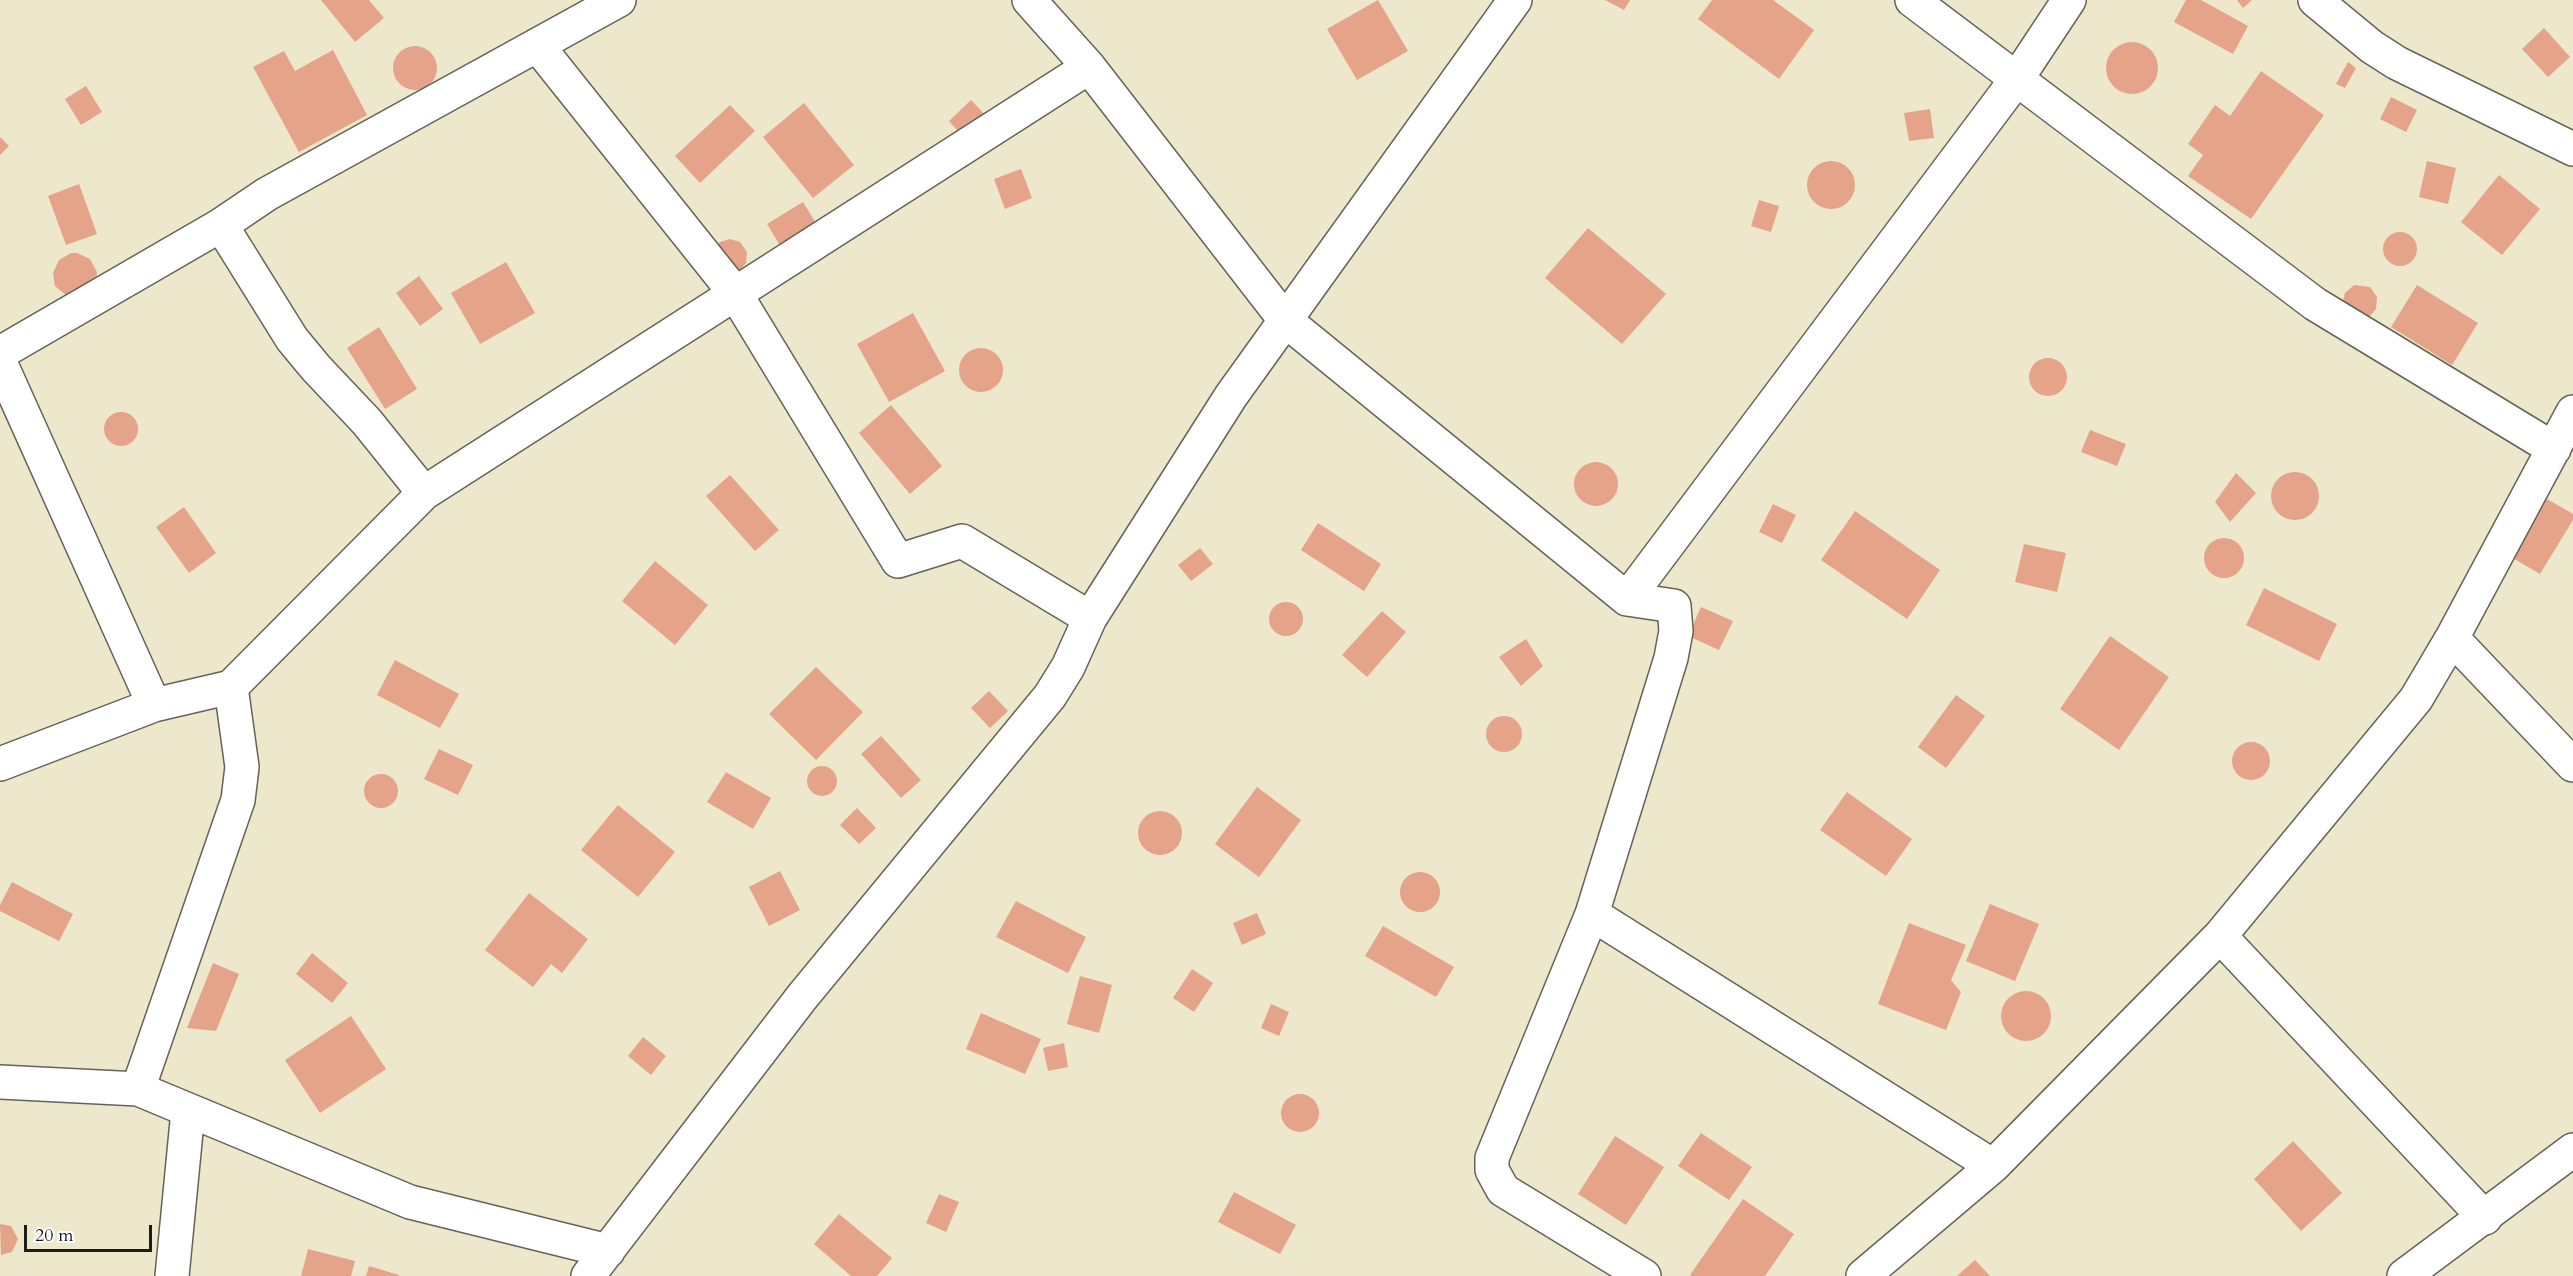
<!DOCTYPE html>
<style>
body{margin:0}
#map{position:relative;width:2573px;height:1276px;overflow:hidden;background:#ede7cb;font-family:Cardo,serif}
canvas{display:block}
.scale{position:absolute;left:24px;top:1225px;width:128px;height:27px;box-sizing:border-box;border:3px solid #1c1c1c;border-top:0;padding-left:8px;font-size:18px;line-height:21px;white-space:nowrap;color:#1c1c1c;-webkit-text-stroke:4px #fff;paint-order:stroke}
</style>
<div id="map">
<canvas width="2573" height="1276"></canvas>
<div class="scale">20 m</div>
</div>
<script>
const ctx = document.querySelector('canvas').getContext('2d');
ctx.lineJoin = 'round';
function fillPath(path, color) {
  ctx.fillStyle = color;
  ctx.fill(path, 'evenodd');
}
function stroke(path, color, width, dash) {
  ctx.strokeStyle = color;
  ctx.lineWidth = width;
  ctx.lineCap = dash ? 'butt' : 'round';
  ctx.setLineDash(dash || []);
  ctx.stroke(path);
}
const building = new Path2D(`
 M321,0H369L384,18L355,42Z
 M1378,0L1408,51L1357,80L1327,29Z
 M1605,0H1630L1624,10Z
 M1712,0H1773L1814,30L1779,79L1698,19Z
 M2186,0H2201L2248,26L2233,54L2174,22Z
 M2237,0H2252L2243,8Z
 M2544,28L2570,57L2548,77L2522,49Z
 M2106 68a26 26 0 1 1 52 0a26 26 0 1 1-52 0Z
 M393 68a22 22 0 1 1 44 0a22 22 0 1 1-44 0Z
 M333,50L367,115L299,152L253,67L284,51L295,71Z
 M2348,62L2356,68L2345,88L2336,84Z
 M2261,71L2324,115L2251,219L2188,176L2203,155L2188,144L2215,105L2230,116Z
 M86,86L102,112L81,125L65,99Z
 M2391,97L2417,110L2406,132L2380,119Z
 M971,100L989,119L966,140L949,121Z
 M804,103L854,165L813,198L763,137Z
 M730,105L755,131L700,183L675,156Z
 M1930,109L1934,138L1909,141L1904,113Z
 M0,137L9,146L0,155Z
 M2427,161L2456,168L2448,204L2419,197Z
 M1807 185a24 24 0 1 1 48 0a24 24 0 1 1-48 0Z
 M1021,169L1032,198L1005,209L994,179Z
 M2499,175L2540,209L2502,255L2461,222Z
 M79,184L97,234L66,245L48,196Z
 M1759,200L1779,206L1771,232L1751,226Z
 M803,202L820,230L784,252L767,224Z
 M1588,228L1666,294L1622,344L1545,278Z
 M2383 249a17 17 0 1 1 34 0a17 17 0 1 1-34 0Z
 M730,239L740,242L747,252L746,263L738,272L716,247L720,242Z
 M71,253H77L90,259L97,272L96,280L67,296L55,286L53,273L59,260Z
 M506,262L535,313L480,344L451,293Z
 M419,276L443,309L420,326L396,293Z
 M2354,285L2370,287L2377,297L2376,309L2369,317L2342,304L2345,293Z
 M2417,285L2478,323L2452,365L2391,327Z
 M913,313L945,371L889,402L857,344Z
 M379,327L417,389L385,409L347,348Z
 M959 370a22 22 0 1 1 44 0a22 22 0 1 1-44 0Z
 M2029 377a19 19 0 1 1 38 0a19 19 0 1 1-38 0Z
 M891,405L942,466L910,494L859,433Z
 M104 429a17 17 0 1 1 34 0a17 17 0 1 1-34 0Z
 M2090,430L2126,444L2117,466L2081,452Z
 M1574 484a22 22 0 1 1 44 0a22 22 0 1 1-44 0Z
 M2271 496a24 24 0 1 1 48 0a24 24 0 1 1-48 0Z
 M2236,473L2256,493L2230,522L2215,502Z
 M730,475L779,530L755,551L706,496Z
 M2547,499L2573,514V520L2540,574L2511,557Z
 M1773,504L1796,515L1782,543L1759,532Z
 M184,507L216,553L189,573L156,527Z
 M1855,511L1940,570L1907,619L1821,560Z
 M1318,523L1381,564L1364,591L1301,550Z
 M2204 558a20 20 0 1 1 40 0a20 20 0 1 1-40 0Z
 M2024,544L2066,553L2057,592L2015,582Z
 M1200,548L1213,564L1191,581L1178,565Z
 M655,561L708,605L675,645L622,601Z
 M2264,588L2337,624L2319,661L2246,625Z
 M1269 619a17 17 0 1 1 34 0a17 17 0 1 1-34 0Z
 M1701,607L1733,621L1719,650L1688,636Z
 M1382,611L1406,632L1367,677L1342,655Z
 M2110,636L2169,677L2119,750L2060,709Z
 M1526,639L1543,666L1521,686L1499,657Z
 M395,660L459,694L440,728L377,695Z
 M816,667L863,712L816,760L769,714Z
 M989,691L1008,711L990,728L971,708Z
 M1956,695L1985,716L1946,768L1918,747Z
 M1486 734a18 18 0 1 1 36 0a18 18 0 1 1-36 0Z
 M881,736L921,780L901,798L861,754Z
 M2232 761a19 19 0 1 1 38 0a19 19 0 1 1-38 0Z
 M439,749L473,765L458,795L424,779Z
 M807 781a15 15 0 1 1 30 0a15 15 0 1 1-30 0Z
 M726,772L771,798L753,829L707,802Z
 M364 791a17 17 0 1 1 34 0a17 17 0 1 1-34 0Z
 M1257,787L1301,820L1259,877L1215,844Z
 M1847,792L1912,839L1886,876L1820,830Z
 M618,805L675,852L638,897L581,850Z
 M857,808L876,828L859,844L840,825Z
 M1138 833a22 22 0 1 1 44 0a22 22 0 1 1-44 0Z
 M780,871L800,910L769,926L749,887Z
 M1400 892a20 20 0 1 1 40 0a20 20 0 1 1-40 0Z
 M12,882L73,914L59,941L0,911V905Z
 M529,893L588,939L562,973L551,964L533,987L485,950Z
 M1016,901L1086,937L1068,973L996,937Z
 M1990,904L2039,924L2015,981L1966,961Z
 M1257,913L1266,934L1242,945L1233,923Z
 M1909,923L1966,945L1951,980L1961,992L1946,1030L1878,1004Z
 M1383,926L1454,967L1436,997L1365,956Z
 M312,953L348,983L332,1003L296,974Z
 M213,963L239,974L216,1031L187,1028Z
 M1192,969L1213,983L1194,1012L1173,998Z
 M1080,976L1112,985L1099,1033L1067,1024Z
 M2001 1016a25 25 0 1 1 50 0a25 25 0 1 1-50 0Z
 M1271,1004L1289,1012L1279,1036L1261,1028Z
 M981,1013L1041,1039L1025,1074L966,1049Z
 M351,1016L386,1069L320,1113L285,1060Z
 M643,1037L666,1056L651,1075L628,1056Z
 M1064,1043L1068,1067L1048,1071L1043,1048Z
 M1281 1113a19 19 0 1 1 38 0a19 19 0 1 1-38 0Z
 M1701,1133L1752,1167L1729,1200L1678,1166Z
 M1615,1136L1664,1167L1626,1225L1578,1194Z
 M2293,1141L2342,1193L2301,1231L2254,1179Z
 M1234,1192L1296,1225L1280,1254L1218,1222Z
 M939,1194L959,1202L946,1232L926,1223Z
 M1743,1199L1794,1234L1765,1276H1692L1690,1275Z
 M839,1214L892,1258L877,1276H851L814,1244Z
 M0,1224L11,1226L18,1239L12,1252L1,1255Z
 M308,1249L355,1261L351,1276H301Z
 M1975,1260L1990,1276H1957Z
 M369,1266L399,1275V1276H366Z`);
const minor = new Path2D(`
 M1029,0L1089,67L1285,320L1627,599
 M1912,0L2315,304L2554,449
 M2315,0L2372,47L2397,63L2573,149
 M537,45L735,293L898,561L962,541L1090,618
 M221,225L292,339L316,368L367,422L424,493
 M0,353L221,225L267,194L619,0
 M0,362L154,705
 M2452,638L2573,765
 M0,764L154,705L231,687L424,493L1089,67
 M1592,914L1993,1166
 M2220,936L2485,1218
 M0,1082L138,1089L410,1202L608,1251
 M138,1089L238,800L242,767L231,687
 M172,1276L188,1111
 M588,1276L802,997L1050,696L1068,667L1090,618L1231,396L1515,0
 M1644,1276L1503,1190L1492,1170V1158L1592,914L1671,658L1676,631L1674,606L1627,599L2016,80L2069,0
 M1863,1276L1993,1166L2220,936L2416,699L2452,638L2573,412`);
const tertiary = new Path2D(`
 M2404,1276L2573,1150`);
fillPath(building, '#e5a38a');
stroke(minor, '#656359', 36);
stroke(tertiary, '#656359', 36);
stroke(minor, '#fff', 33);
stroke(tertiary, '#fff', 33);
</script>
